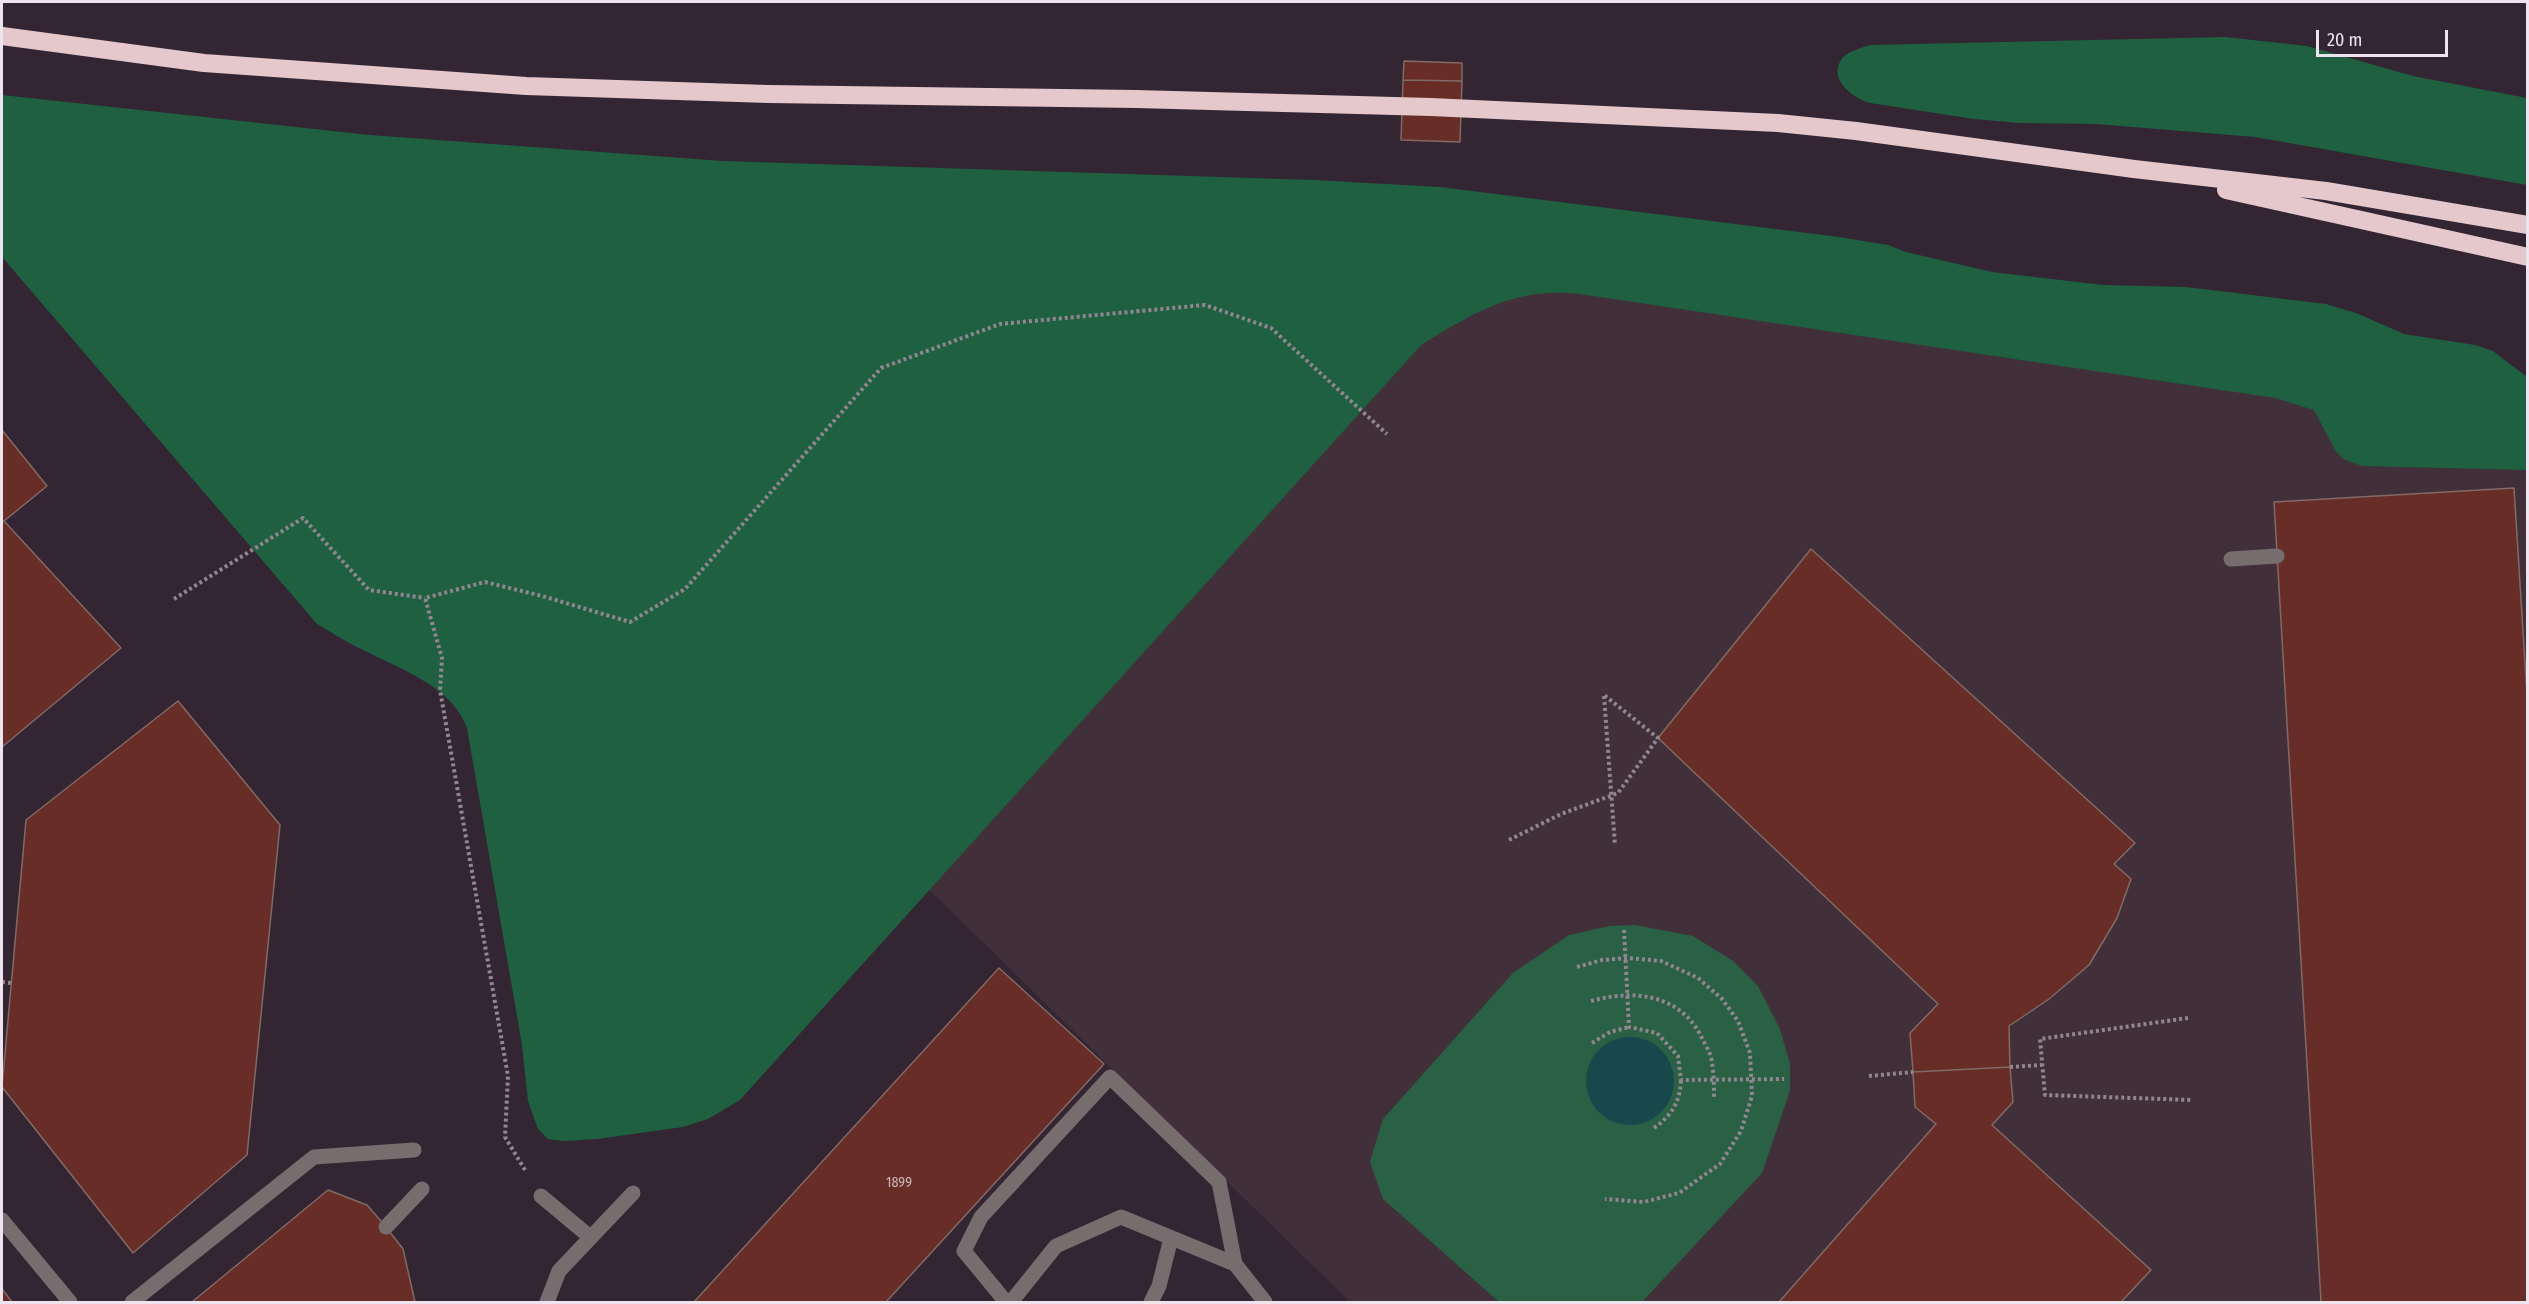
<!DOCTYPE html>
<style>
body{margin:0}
#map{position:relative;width:2529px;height:1304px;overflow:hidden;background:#342533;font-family:"Fira Sans Condensed",sans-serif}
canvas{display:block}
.frame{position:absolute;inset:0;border:3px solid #eee4ed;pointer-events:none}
.scale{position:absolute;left:2316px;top:30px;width:132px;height:27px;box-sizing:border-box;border:3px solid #eee4ed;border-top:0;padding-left:8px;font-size:18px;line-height:21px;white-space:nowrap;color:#eee4ed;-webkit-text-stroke:4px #342533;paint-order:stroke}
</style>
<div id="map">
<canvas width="2529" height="1304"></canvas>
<div class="frame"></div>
<div class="scale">20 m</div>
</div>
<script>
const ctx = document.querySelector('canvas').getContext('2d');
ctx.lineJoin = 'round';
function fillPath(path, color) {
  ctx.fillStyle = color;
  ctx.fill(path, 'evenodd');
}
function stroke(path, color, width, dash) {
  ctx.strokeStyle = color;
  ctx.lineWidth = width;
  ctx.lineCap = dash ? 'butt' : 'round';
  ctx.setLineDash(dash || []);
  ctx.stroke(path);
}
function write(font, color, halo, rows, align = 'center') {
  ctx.font = font + ' "Fira Sans Condensed",sans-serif';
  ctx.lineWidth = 6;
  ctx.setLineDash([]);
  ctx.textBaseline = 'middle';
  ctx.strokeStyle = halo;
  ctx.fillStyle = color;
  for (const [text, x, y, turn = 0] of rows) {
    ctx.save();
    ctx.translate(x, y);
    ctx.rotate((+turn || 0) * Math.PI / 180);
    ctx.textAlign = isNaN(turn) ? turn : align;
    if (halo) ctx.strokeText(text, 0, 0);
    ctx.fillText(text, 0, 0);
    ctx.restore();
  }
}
const commercial = new Path2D(`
 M1401,220L2527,409V1302H1350L908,869Z`);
const green = new Path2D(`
 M1635,925L1693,936L1733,961L1758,986L1780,1029L1790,1064V1091L1762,1173L1642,1302H1499L1383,1199L1370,1162L1383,1119L1513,973L1569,935L1610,926Z`);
const forest = new Path2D(`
 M2225,37L2307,46L2413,76L2527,98V185L2255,137L2096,124L2019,123L1974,119L1870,103C1852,98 1826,78 1843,57C1849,51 1862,48 1870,45Z
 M2,95L370,135L723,161L1314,180L1440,187L1839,237L1888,245L1906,252L1992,272L2103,285L2186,287L2326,304L2356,313L2404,334L2475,345L2493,351L2527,377V470L2362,466L2343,459L2335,450L2314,410L2275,398L1580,294C1515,287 1475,312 1421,345L740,1100L708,1119L683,1127L597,1139L564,1141L548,1139L538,1129L528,1101L522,1045L467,728C452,686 398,668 361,649C346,642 331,632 317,624L2,257Z`);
const water = new Path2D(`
 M1586 1081a44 44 0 1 1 88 0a44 44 0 1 1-88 0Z`);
const building = new Path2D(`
 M1404,61L1462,63V81L1403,80Z
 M1403,80L1462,81L1460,142L1401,140Z
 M2,430L47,486L4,521H2Z
 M2514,488L2528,711V1302H2321L2274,502Z
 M2,521H4L121,648L2,747Z
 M1811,549L2135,843L2114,864L2131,879L2117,918L2089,965L2049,999L2009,1026L2010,1067L1913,1072L1910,1033L1938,1004L1658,738Z
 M178,701L280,825L247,1155L133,1253L2,1087L26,820Z
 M999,968L1104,1064L886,1302H694Z
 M2010,1067L2013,1102L1992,1125L2151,1270L2121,1302H1779L1936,1124L1915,1107L1913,1072Z
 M328,1190L367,1205L386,1227L403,1249L415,1302H192Z
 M2,1289L12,1302H2Z`);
const path = new Path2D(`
 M174,599L303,518L369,590L425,598
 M1604,696L1615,845
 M1509,840L1561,814L1618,793L1658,738L1604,695
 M1624,930L1629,1027L1657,1033L1678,1056L1681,1080L1784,1079
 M1577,967L1602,960L1627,958L1661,961L1698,978L1722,999L1738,1021L1750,1053L1752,1096L1741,1131L1720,1164L1679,1193L1644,1202L1605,1199
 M2,982L11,983
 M1591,1001C1634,989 1679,994 1701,1036C1704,1043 1709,1050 1711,1057C1714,1071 1714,1085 1714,1099
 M2188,1018L2040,1039L2045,1095L2192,1100
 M1592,1043L1610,1032L1629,1027
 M2010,1067L2042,1065
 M1869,1076L1913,1072
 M1654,1128C1672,1115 1680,1102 1681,1080
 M525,1170L505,1137L508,1076L440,690L442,658L425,598L485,582L542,596L630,622L685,589L881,368L1000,324L1205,305L1271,328L1387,434`);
const minor = new Path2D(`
 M2231,559L2277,556
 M541,1196L590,1237
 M2,1220L70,1302
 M386,1227L422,1189
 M132,1302L314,1157L414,1150
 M547,1302L559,1271L633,1193
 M1006,1302L964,1251L981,1217L1110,1077L1219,1182L1235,1264
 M1011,1302L1056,1246L1121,1217L1235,1264L1265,1302
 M1151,1302L1159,1286L1171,1238`);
const highway = new Path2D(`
 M2,36L204,63L526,86L768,94L1136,99L1431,107L1778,123L1856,131L2134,169L2326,191L2528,225
 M2226,190L2528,257`);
const numberNames = [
 ["1899",899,1183]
];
fillPath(commercial, '#41303a');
fillPath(green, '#2a6044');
fillPath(forest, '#1e6040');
fillPath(water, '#18484c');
fillPath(building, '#672d26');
stroke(building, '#826a66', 1.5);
stroke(path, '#928691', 4, [3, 3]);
stroke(minor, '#786d6e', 15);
stroke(highway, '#e4c8cb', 18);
write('14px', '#ccb6bb', null, numberNames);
</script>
